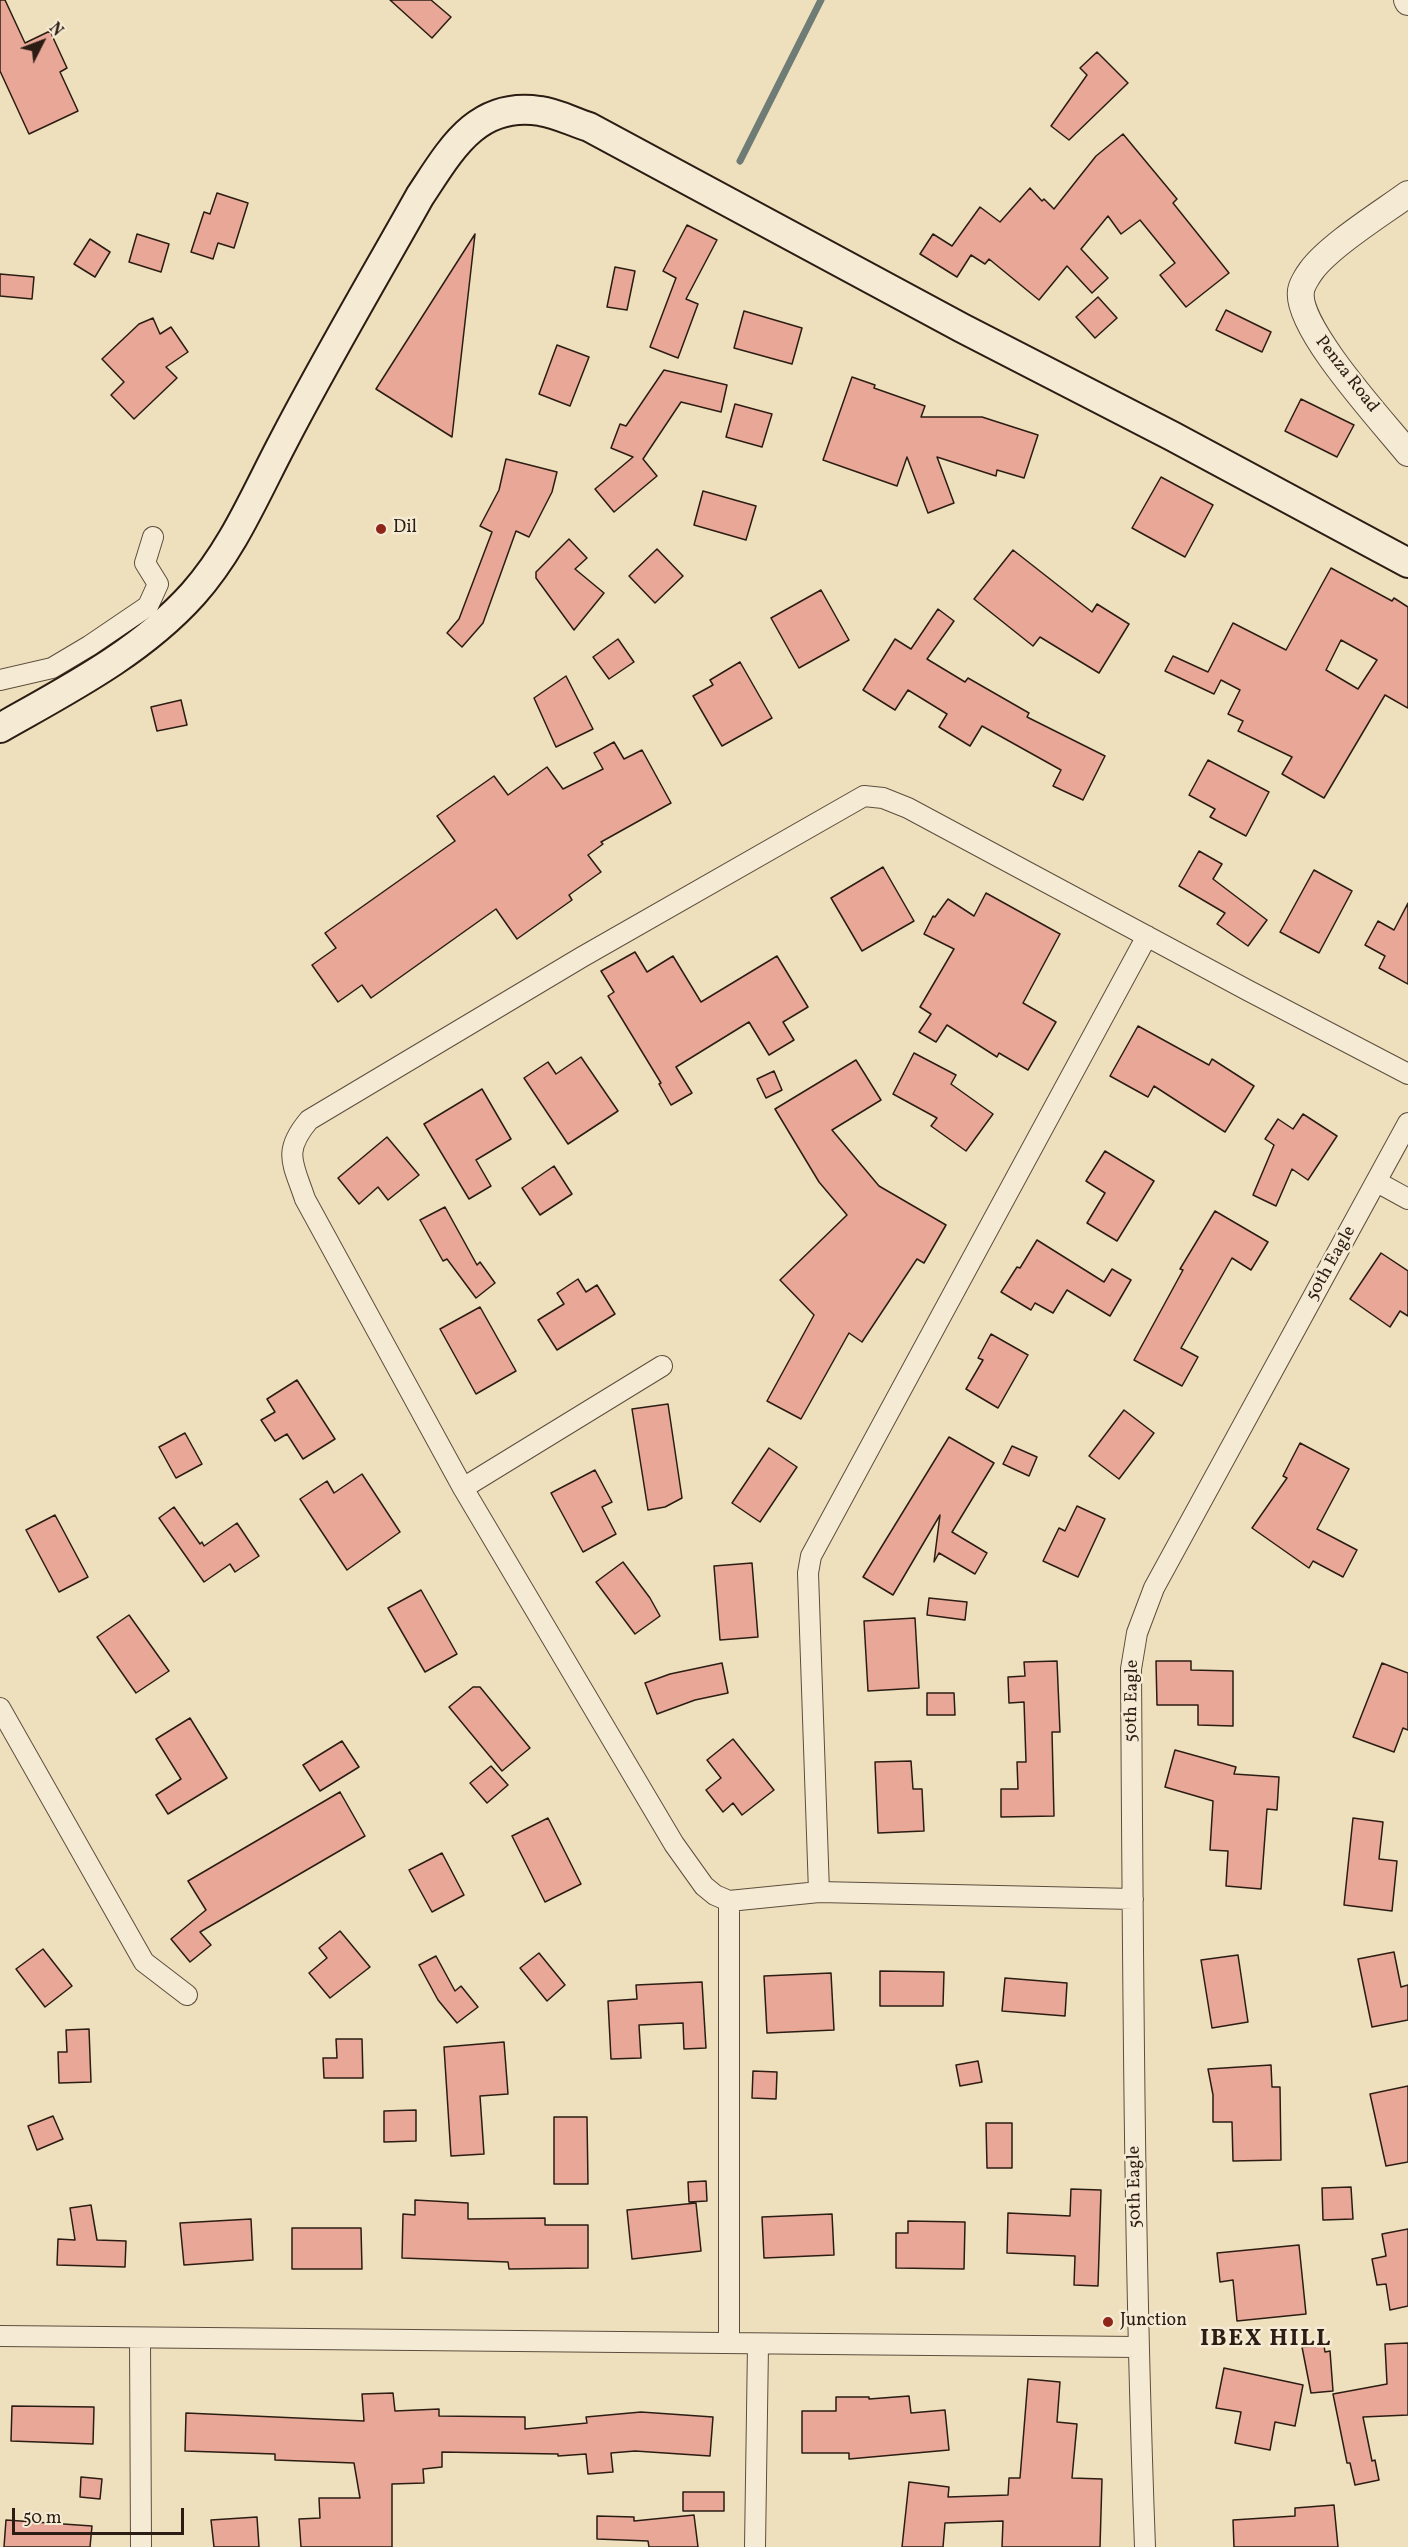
<!DOCTYPE html>
<style>
body{margin:0}
#map{position:relative;width:1408px;height:2547px;overflow:hidden;background:#efe0bd;font-family:Vollkorn,serif}
canvas{display:block}
.north{position:absolute;left:12px;top:12px;width:60px;height:60px;-webkit-text-stroke:4px #f5ebd4;paint-order:stroke;rotate:48deg;font-size:16px;font-weight:700;line-height:24px;text-align:center;color:#2b1d13}
.north::after{content:'';display:block;margin:auto;width:21px;height:27px;background:#2b1d13;clip-path:polygon(50% 0,100% 100%,50% 72%,0 100%)}
.scale{position:absolute;left:12px;top:2508px;width:172px;height:27px;box-sizing:border-box;border:3px solid #2b1d13;border-top:0;padding-left:8px;font-size:18px;line-height:21px;white-space:nowrap;color:#2b1d13;-webkit-text-stroke:4px #f5ebd4;paint-order:stroke}
</style>
<div id="map">
<canvas width="1408" height="2547"></canvas>
<div class="north">N</div>
<div class="scale">50 m</div>
</div>
<script>
const ctx = document.querySelector('canvas').getContext('2d');
ctx.lineJoin = 'round';
function stroke(path, color, width, dash) {
  ctx.strokeStyle = color;
  ctx.lineWidth = width;
  ctx.lineCap = dash ? 'butt' : 'round';
  ctx.setLineDash(dash || []);
  ctx.stroke(path);
}
function fillPath(path, color) {
  ctx.fillStyle = color;
  ctx.fill(path, 'evenodd');
}
function write(font, color, halo, rows, align = 'center') {
  ctx.font = font + ' Vollkorn,serif';
  ctx.lineWidth = 5;
  ctx.setLineDash([]);
  ctx.textBaseline = 'middle';
  ctx.strokeStyle = halo;
  ctx.fillStyle = color;
  for (const [text, x, y, turn = 0] of rows) {
    ctx.save();
    ctx.translate(x, y);
    ctx.rotate((+turn || 0) * Math.PI / 180);
    ctx.textAlign = isNaN(turn) ? turn : align;
    if (halo) ctx.strokeText(text, 0, 0);
    ctx.fillText(text, 0, 0);
    ctx.restore();
  }
}
const stream = new Path2D(`
 M740,161L821,0`);
const building = new Path2D(`
 M0,0H5L25,43L50,31L67,68L60,72L78,111L29,134L0,71Z
 M390,0H431L451,17L432,38Z
 M1097,52L1128,83L1069,140L1051,126L1087,75L1080,68Z
 M1123,134L1177,199L1173,203L1229,273L1186,307L1160,275L1175,263L1140,220L1121,234L1108,216L1081,249L1108,278L1092,293L1067,266L1039,300L989,259L985,264L971,255L957,277L920,254L933,234L952,246L980,207L1000,222L1030,188L1042,201L1044,199L1054,209L1096,156Z
 M217,193L248,203L234,248L218,243L213,259L191,252L204,212L210,214Z
 M687,225L717,240L686,299L698,304L678,358L650,347L676,278L663,271Z
 M137,234L169,244L161,272L129,262Z
 M475,234L452,437L376,389Z
 M90,239L110,252L95,277L74,264Z
 M615,267L635,271L627,310L607,307Z
 M0,274L34,277L32,299L0,296Z
 M1098,297L1117,318L1095,338L1076,317Z
 M1226,310L1271,332L1262,352L1216,330Z
 M744,311L802,328L792,364L734,348Z
 M153,318L160,334L171,327L188,352L166,367L177,378L134,419L111,395L124,382L102,359L139,324Z
 M557,345L589,357L570,406L539,394Z
 M664,370L727,385L721,412L681,402L643,459L657,476L614,512L595,489L633,457L611,448L620,424L626,426Z
 M852,377L875,385L874,388L925,406L921,417H982L1038,435L1024,478L997,470L996,476L937,457L954,503L928,513L907,457L897,486L823,460Z
 M1301,399L1354,425L1337,457L1285,431Z
 M735,404L772,414L762,447L726,437Z
 M506,459L557,472L552,492L529,537L516,531L483,623L462,647L447,633L459,619L492,532L480,526L499,490Z
 M1161,477L1213,505L1185,557L1132,528Z
 M703,491L756,506L746,540L694,525Z
 M569,539L587,558L575,569L604,593L574,630L536,578V572Z
 M657,549L683,576L655,603L629,576Z
 M1013,550L1092,612L1097,604L1129,624L1099,673L1040,637L1033,646L974,599Z
 M1331,568L1392,601L1394,598L1408,607V708L1385,695L1324,798L1282,774L1292,757L1238,731L1243,721L1228,714L1240,690L1221,680L1214,694L1165,671L1173,656L1208,672L1233,623L1286,650ZM1341,640L1377,660L1358,689L1326,670Z
 M821,590L849,640L799,668L771,618Z
 M938,609L954,621L927,659L965,682L968,678L1029,713L1027,717L1105,756L1083,800L1053,786L1061,770L982,726L970,746L939,727L947,714L908,690L895,710L863,690L895,639L911,649Z
 M618,639L634,662L609,679L593,657Z
 M740,662L772,718L722,746L693,696L713,685L710,680Z
 M566,676L593,729L556,747L534,698Z
 M181,700L187,725L157,731L151,707Z
 M614,742L624,759L642,750L671,803L601,842L603,844L588,855L601,872L569,895L572,900L517,939L496,909L371,998L362,985L338,1002L312,965L336,948L325,933L455,841L437,816L494,776L508,795L547,767L563,789L603,769L594,753Z
 M1208,760L1269,792L1246,836L1210,817L1215,809L1189,795Z
 M1199,851L1222,864L1213,879L1267,920L1248,946L1217,924L1225,913L1179,886Z
 M883,867L914,921L862,951L831,898Z
 M1314,870L1352,891L1319,953L1280,932Z
 M986,893L1060,934L1023,1003L1056,1022L1028,1070L999,1053L997,1057L947,1025L936,1042L919,1032L931,1014L920,1007L954,949L924,934L933,916L935,917L948,899L974,916Z
 M1408,903V984L1379,968L1385,956L1365,945L1378,921L1394,930Z
 M635,952L647,972L673,956L701,1002L777,956L808,1007L783,1022L794,1040L769,1055L749,1022L676,1067L692,1093L671,1105L659,1084L661,1083L608,996L614,992L601,971Z
 M1138,1026L1209,1065L1212,1059L1254,1086L1225,1132L1154,1086L1148,1097L1110,1076Z
 M914,1053L956,1075L951,1084L993,1114L966,1151L931,1126L937,1118L893,1094Z
 M581,1057L618,1111L568,1144L524,1078L548,1062L556,1074Z
 M856,1060L881,1100L832,1130L879,1186L946,1225L924,1263L917,1259L862,1342L849,1333L801,1419L767,1401L814,1315L780,1280L847,1215L819,1182L775,1109Z
 M774,1071L782,1090L766,1098L757,1079Z
 M482,1089L511,1139L476,1160L491,1186L469,1199L424,1124Z
 M1303,1114L1337,1136L1308,1180L1292,1169L1276,1206L1253,1195L1274,1145L1265,1139L1278,1119L1293,1129Z
 M387,1137L419,1175L388,1200L378,1187L359,1204L338,1178Z
 M1105,1151L1154,1181L1117,1241L1087,1223L1105,1193L1086,1181Z
 M554,1166L572,1194L540,1215L522,1188Z
 M445,1207L477,1265L480,1262L495,1283L476,1298L447,1259L443,1261L420,1220Z
 M1215,1211L1268,1242L1251,1270L1232,1258L1181,1348L1198,1357L1182,1386L1134,1360L1183,1270L1180,1269Z
 M1037,1240L1104,1282L1112,1269L1131,1280L1110,1316L1067,1290L1053,1313L1035,1303L1031,1310L1001,1292L1017,1267L1020,1268Z
 M1381,1253L1408,1271V1316L1400,1311L1390,1327L1350,1299Z
 M578,1279L586,1292L597,1285L615,1314L557,1350L538,1320L564,1304L557,1293Z
 M480,1307L516,1371L476,1394L440,1329Z
 M991,1334L1028,1355L998,1408L966,1389L983,1360L978,1358Z
 M297,1380L335,1439L303,1459L287,1434L275,1441L261,1420L275,1412L267,1399Z
 M668,1404L682,1498L665,1507L648,1510L632,1409Z
 M1124,1410L1154,1433L1119,1479L1089,1456Z
 M185,1433L202,1464L176,1478L159,1447Z
 M949,1437L994,1463L952,1532L987,1553L975,1574L939,1553L934,1562L940,1515L893,1595L863,1577Z
 M1300,1443L1349,1469L1317,1529L1357,1550L1343,1577L1313,1561L1309,1568L1252,1528L1287,1478L1283,1476Z
 M1012,1446L1037,1457L1029,1476L1003,1464Z
 M769,1448L797,1467L760,1522L732,1503Z
 M595,1470L612,1502L602,1507L616,1534L583,1552L551,1493Z
 M362,1474L400,1532L347,1570L300,1499L327,1481L334,1493Z
 M1077,1506L1105,1519L1078,1577L1043,1561L1059,1528L1065,1531Z
 M174,1507L200,1544L202,1542L204,1546L237,1523L259,1556L235,1572L230,1564L204,1582L159,1518Z
 M55,1515L88,1577L59,1592L26,1530Z
 M623,1562L650,1598L660,1616L635,1634L596,1582Z
 M752,1563L758,1637L720,1640L714,1566Z
 M421,1590L457,1654L425,1672L388,1608Z
 M929,1598L967,1602L965,1620L927,1615Z
 M129,1615L169,1671L136,1693L97,1637Z
 M915,1618L919,1688L868,1691L864,1621Z
 M1057,1661L1060,1732H1052L1054,1816L1001,1817V1789H1018L1017,1762H1026L1024,1702L1009,1703L1008,1677L1025,1676L1024,1662Z
 M1156,1661H1191V1670L1233,1671V1726L1198,1725V1705H1157Z
 M722,1663L728,1693L695,1700L657,1714L645,1683L670,1674Z
 M1382,1663L1408,1673V1730L1403,1728L1394,1752L1353,1737Z
 M473,1687H480L530,1748L502,1771L449,1707Z
 M927,1693H954L955,1715H927Z
 M190,1718L227,1778L168,1814L156,1795L181,1779L156,1739Z
 M733,1739L774,1790L742,1815L733,1803L723,1812L706,1790L721,1778L707,1760Z
 M342,1741L359,1767L320,1791L303,1765Z
 M1175,1750L1236,1767L1234,1774L1279,1777L1277,1810L1267,1809L1261,1889L1226,1886L1228,1851L1210,1850L1213,1801L1165,1787Z
 M911,1761L913,1789H922L924,1831L878,1833L875,1762Z
 M491,1766L508,1785L487,1803L470,1783Z
 M340,1792L365,1836L200,1932L211,1945L190,1962L171,1939L206,1910L188,1881Z
 M548,1818L581,1884L545,1902L512,1836Z
 M1353,1818L1383,1822L1379,1859L1397,1861L1392,1911L1344,1905Z
 M442,1853L464,1895L432,1912L409,1870Z
 M340,1931L370,1967L330,1998L309,1973L327,1958L319,1948Z
 M43,1949L72,1986L45,2007L16,1969Z
 M1394,1952L1401,1987L1408,1985V2020L1372,2027L1358,1959Z
 M539,1953L565,1985L547,2001L520,1968Z
 M1238,1955L1248,2022L1212,2028L1201,1960Z
 M436,1956L455,1991L461,1986L478,2007L457,2023L438,2000L419,1965Z
 M880,1971L944,1972L943,2006H880Z
 M831,1973L834,2030L767,2033L764,1976Z
 M1005,1978L1067,1983L1065,2016L1002,2011Z
 M702,1982L706,2048L684,2049L683,2023L639,2025L641,2058L611,2059L608,2001L637,1999L636,1985Z
 M89,2029L91,2082L59,2083L58,2052H67L66,2030Z
 M336,2039H362L363,2078H324L323,2058H337Z
 M504,2042L508,2094L480,2096L484,2154L451,2156L444,2047Z
 M978,2061L982,2082L960,2086L956,2065Z
 M1271,2065L1272,2087H1280L1281,2160L1233,2161L1232,2122H1213V2095L1208,2069Z
 M753,2071L777,2072L776,2099L752,2098Z
 M1408,2086V2162L1386,2166L1370,2094Z
 M416,2110V2141L384,2142V2111Z
 M53,2116L63,2139L37,2150L28,2126Z
 M554,2117H587L588,2184H554Z
 M986,2123H1012V2168H987Z
 M706,2181L707,2201L689,2202L688,2182Z
 M1351,2187L1353,2219L1323,2220L1322,2188Z
 M1071,2189L1101,2190L1098,2286L1074,2285L1075,2256L1007,2253L1008,2213L1070,2216Z
 M415,2200L468,2203V2219L545,2218V2225H588V2268L509,2269L508,2262L402,2258L403,2214L415,2215Z
 M696,2203L701,2251L632,2259L627,2210Z
 M91,2205L97,2240L126,2241L125,2267L57,2265L58,2239L75,2240L70,2208Z
 M832,2214L834,2255L764,2258L762,2217Z
 M251,2219L253,2260L184,2265L180,2223Z
 M908,2221L965,2222L964,2269L896,2268V2233H908Z
 M292,2228H361L362,2269H292Z
 M1408,2229V2306L1390,2310L1386,2284L1377,2285L1372,2259L1386,2256L1382,2234Z
 M1299,2245L1306,2314L1237,2321L1233,2280L1220,2282L1217,2253Z
 M1408,2343V2415L1363,2417L1372,2461L1375,2460L1379,2480L1355,2485L1350,2463H1347L1333,2394L1387,2384L1385,2344Z
 M1324,2346L1325,2352L1330,2351L1333,2391L1311,2393L1302,2347Z
 M1224,2368L1303,2385L1295,2426L1275,2422L1270,2450L1235,2443L1241,2412L1216,2408Z
 M1028,2379L1060,2382L1057,2422L1077,2424L1072,2478L1102,2479L1100,2547H1002L1003,2521L945,2523L943,2547H902L909,2482L949,2487L948,2497L1008,2495L1009,2478H1020Z
 M393,2393L395,2411L439,2409V2416L525,2417V2429L587,2423L586,2417L641,2412L713,2417L710,2456L635,2451L611,2453L613,2472L588,2474L586,2454L558,2456V2454L442,2452V2467L423,2469L424,2483L392,2484V2547H301L299,2519L320,2518L319,2498H360L354,2463L275,2460V2454L185,2451L186,2413L364,2421L362,2394Z
 M909,2396L911,2413L945,2410L949,2450L849,2459V2453H802V2411H836V2397H869V2399Z
 M12,2406L94,2407L93,2444L11,2441Z
 M81,2477L102,2479L100,2499L80,2497Z
 M683,2492H724V2511H683Z
 M1334,2505L1338,2547H1234L1233,2520L1295,2516V2508Z
 M694,2515L698,2547H649L648,2541L597,2539V2516L634,2517V2521Z
 M257,2517L259,2547H214L211,2520Z
 M6,2520L92,2526L90,2547H4Z`);
const minor = new Path2D(`
 M0,680L52,668L89,646L148,606L158,584L145,563L153,537
 M1377,1182L1408,1199
 M463,1488L662,1366
 M0,1708L144,1962L187,1995
 M819,1892L808,1573L811,1556L1147,936
 M1133,1899L819,1892L729,1901L715,1895L704,1886L674,1844L463,1488L305,1199C293,1163 282,1152 309,1120L582,957L864,796L883,798L908,808L1249,991L1408,1074
 M729,1901V2343
 M0,2336L1137,2347
 M140,2338L141,2547
 M755,2547L758,2345
 M1145,2547C1134,2254 1133,1961 1131,1669L1137,1633L1154,1588L1408,1123`);
const tertiary = new Path2D(`
 M1407,0L1408,2
 M1408,194C1382,213 1329,246 1311,271C1308,275 1301,286 1301,291C1295,327 1384,423 1408,453`);
const secondary = new Path2D(`
 M0,728C67,690 140,653 193,594C233,549 255,495 283,442C326,359 374,278 420,196C450,151 476,101 540,111C556,113 573,122 589,127L962,328L1172,436L1408,563`);
const markers = [
 [381,529,6,"#8f2418"],
 [1108,2322,6,"#8f2418"]
];
const streetNames = [
 ["Penza Road",1346,375,52],
 ["50th Eagle",1332,1264,-61],
 ["50th Eagle",1133,1701,-89],
 ["50th Eagle",1136,2187,-91]
];
const poiNames = [
 ["Dil",393,529],
 ["Junction",1120,2322]
];
const districtNames = [
 ["IBEX HILL",1266,2341]
];
stroke(stream, '#6e7c75', 7);
fillPath(building, '#e9a897');
stroke(building, '#2b1d13', 1.5);
stroke(minor, '#5c4e3e', 22);
stroke(tertiary, '#5c4e3e', 28);
stroke(secondary, '#2b1d13', 32);
stroke(minor, '#f5ebd4', 20);
stroke(tertiary, '#f5ebd4', 26);
stroke(secondary, '#f5ebd4', 28);
for (const [x, y, r, color] of markers) {
  const dot = new Path2D();
  dot.arc(x, y, r, 0, 2 * Math.PI);
  ctx.fillStyle = color;
  ctx.fill(dot);
  stroke(dot, '#f5ebd4', 2);
}
write('18px', '#2b1d13', '#f5ebd4', streetNames);
write('18px', '#2b1d13', '#f5ebd4', poiNames, 'left');
ctx.letterSpacing = '1.5px';
write('bold 24px', '#2b1d13', '#f5ebd4', districtNames);
ctx.letterSpacing = '0px';
</script>
